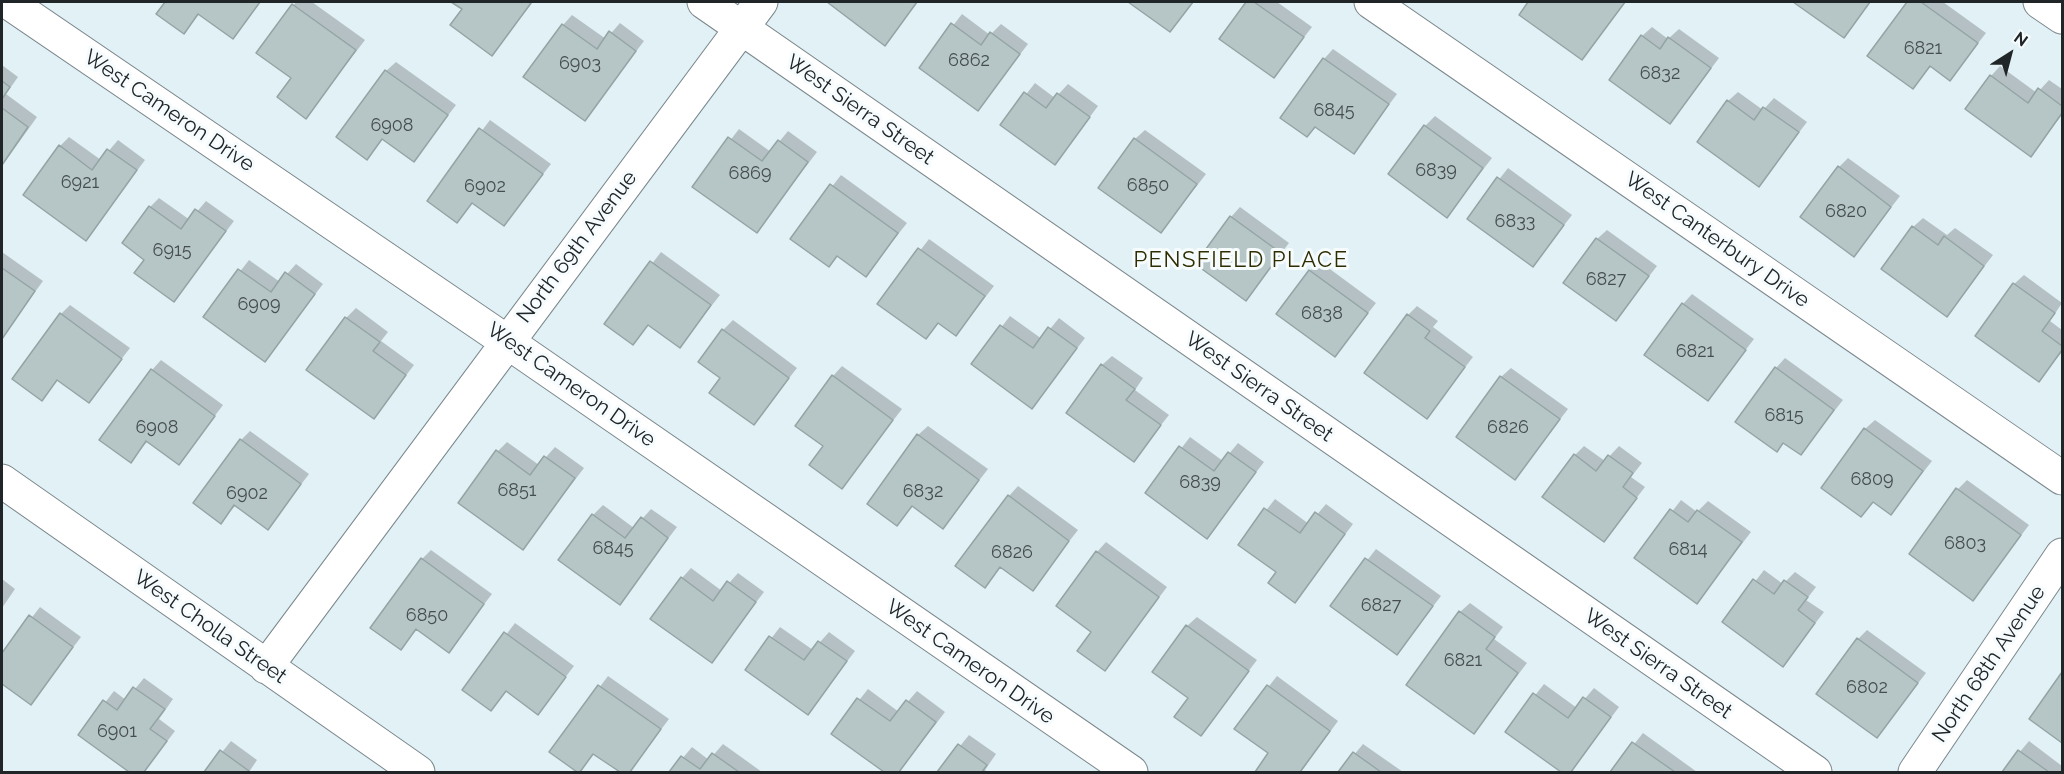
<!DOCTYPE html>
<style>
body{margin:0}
#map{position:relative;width:2064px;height:774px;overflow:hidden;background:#e2f1f6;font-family:Raleway,sans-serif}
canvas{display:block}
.frame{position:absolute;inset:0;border:3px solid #202627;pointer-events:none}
.north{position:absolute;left:1980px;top:24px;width:60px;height:60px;-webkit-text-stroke:4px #f6fcfe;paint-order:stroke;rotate:36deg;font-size:16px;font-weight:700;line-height:24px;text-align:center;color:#202627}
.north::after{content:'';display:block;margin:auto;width:21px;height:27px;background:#202627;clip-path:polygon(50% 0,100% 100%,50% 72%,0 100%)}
</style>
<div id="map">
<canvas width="2064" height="774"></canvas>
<div class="frame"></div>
<div class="north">N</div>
</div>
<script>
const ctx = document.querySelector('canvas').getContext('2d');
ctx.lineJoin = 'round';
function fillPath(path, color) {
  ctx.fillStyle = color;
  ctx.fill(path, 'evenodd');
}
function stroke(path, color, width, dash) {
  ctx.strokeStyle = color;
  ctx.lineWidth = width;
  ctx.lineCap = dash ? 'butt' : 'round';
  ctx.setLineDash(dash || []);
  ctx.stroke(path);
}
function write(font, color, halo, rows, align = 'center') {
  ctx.font = font + ' Raleway,sans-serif';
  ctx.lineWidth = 6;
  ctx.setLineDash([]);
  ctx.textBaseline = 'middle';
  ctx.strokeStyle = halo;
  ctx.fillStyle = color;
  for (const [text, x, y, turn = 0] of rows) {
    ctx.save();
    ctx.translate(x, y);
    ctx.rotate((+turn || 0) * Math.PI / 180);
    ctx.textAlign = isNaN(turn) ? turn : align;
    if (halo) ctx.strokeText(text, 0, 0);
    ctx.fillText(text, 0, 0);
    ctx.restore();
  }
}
const shadow = new Path2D(`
 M167,2H261L233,37L200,13L184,32L158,13Z
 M296,2H312L365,40L306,117L293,78L258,53Z
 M454,2H533L492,54L464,9Z
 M918,2L885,44L828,3L829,2Z
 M1130,2H1194L1170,30Z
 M1248,2H1277L1312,27L1274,76L1221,38Z
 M1530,2H1626L1582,59L1521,14Z
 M1795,2H1871L1843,36Z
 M1909,2H1943L1986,33L1950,79L1932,65L1913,87L1869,55Z
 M962,14L990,35L1001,24L1028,44L978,109L921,67Z
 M572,15L606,39L620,23L644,41L585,119L563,25Z
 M1652,27L1668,39L1679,29L1719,58L1670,123L1642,36Z
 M1333,49L1397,94L1354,152L1317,126L1307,135L1324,59Z
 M396,62L456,105L414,160L384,138L367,158L386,71Z
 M2,65L18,77L6,94L37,117L2,166Z
 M2000,66L2037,93L2049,80L2062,89V115L2031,155L1991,76Z
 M1035,83L1055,98L1068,84L1098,106L1055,163L1002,125Z
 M1738,92L1763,110L1774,98L1807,122L1759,185L1728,101Z
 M1435,116L1492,158L1447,216L1425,126Z
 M490,120L551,164L504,224L473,202L457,221L429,200Z
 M739,129L771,152L788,131L817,152L757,231L695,186Z
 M1145,130L1206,174L1161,232L1135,139Z
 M69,137L101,160L118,140L145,160L86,239L60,146Z
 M1848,158L1900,196L1854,255L1839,167Z
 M1508,168L1572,215L1533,265L1469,218Z
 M841,175L907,223L866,275L838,255L829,265L792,238Z
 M159,198L190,220L206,201L234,221L174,300L146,259L150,207Z
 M1240,207L1289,243L1246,299L1231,217Z
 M1923,218L1947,235L1955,228L1993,255L1947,315L1913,227Z
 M1607,230L1657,266L1616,319L1597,239Z
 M929,239L994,286L956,335L939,322L926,337L879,304Z
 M2,252L43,281L2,337Z
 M661,252L720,295L680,346L649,324L633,343L606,323Z
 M249,260L280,282L296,264L323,284L265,360L205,317Z
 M1319,261L1376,303L1335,355L1310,271Z
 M2024,275L2062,303L2050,321L2062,330V352L2039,380L2014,284Z
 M1692,294L1754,339L1708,399L1683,304Z
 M70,305L130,348L89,401L58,379L42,399L61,314Z
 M1417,306L1438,321L1433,327L1473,357L1427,417L1408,315Z
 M356,308L388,332L381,341L414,365L374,417L346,318Z
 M1010,316L1042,339L1059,318L1085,338L1032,407L973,364Z
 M733,320L797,368L754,423L722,378L723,330Z
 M1112,356L1143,378L1135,390L1169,415L1133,460L1102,365Z
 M1785,358L1843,400L1801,453L1785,442L1777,450L1776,368Z
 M161,360L223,405L179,463L148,441L130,461L152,370Z
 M842,366L902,409L842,487L825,446L833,376Z
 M1511,368L1568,409L1515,478L1501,377Z
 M1875,420L1932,461L1891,513L1874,501L1861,515L1865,429Z
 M928,426L988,469L943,527L914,505L897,524L918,435Z
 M250,431L309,474L268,528L236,505L221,522L241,440Z
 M1190,437L1223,461L1238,443L1264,462L1207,537L1147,493Z
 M507,442L539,465L555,447L584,468L523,548L498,451Z
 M1584,446L1605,461L1619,446L1642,463L1631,477L1645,487L1604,540L1575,455Z
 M1967,480L2029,525L1973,599L1958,489Z
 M1018,486L1078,530L1032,589L1002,566L985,586L1009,496Z
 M1275,499L1309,524L1326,504L1353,524L1295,601L1278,572L1240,544Z
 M1681,500L1697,512L1708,501L1751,532L1697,602L1636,558Z
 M603,505L634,528L651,509L677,527L619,603L593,515Z
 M1106,542L1167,587L1105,669L1097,552Z
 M1376,549L1441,596L1397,653L1332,606Z
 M431,550L492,594L448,651L418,628L401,648L422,559Z
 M691,568L722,591L738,573L764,592L711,661L682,578Z
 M1764,570L1783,584L1795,572L1816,587L1806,600L1824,612L1783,665L1724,622Z
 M2,579L15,589L2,608Z
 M1470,603L1503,627L1494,639L1527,663L1474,732L1460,612Z
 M40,607L81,637L31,703L2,682V656Z
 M1197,617L1257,660L1201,734L1190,698L1187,626Z
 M515,623L574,666L538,713L507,691L491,709L464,690Z
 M780,627L813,650L829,632L855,651L808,713L747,670Z
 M1867,630L1926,673L1877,736L1858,639Z
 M2062,675V741L2031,718Z
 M608,676L669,719L629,772H622L595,753L579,772L551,752Z
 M1277,676L1338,721L1301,772H1258L1270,753L1236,728Z
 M144,678L173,699L159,719L175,731L144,772H131L80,735L114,691L126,700Z
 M1544,684L1577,708L1594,688L1619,707L1570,772H1563L1507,731Z
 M868,689L899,712L917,691L945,712L899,772H887L833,733Z
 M1643,733L1697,772H1612Z
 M969,735L996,754L985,770L988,772H939Z
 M231,741L257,760L249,772H206Z
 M2029,741L2062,766V772H2003Z
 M723,744L762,772H671L692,747L709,760Z
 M1363,744L1403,772H1340Z`);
const building = new Path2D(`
 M165,2H260L233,39L198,14L184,34L156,14Z
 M451,2H529L531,3L492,56L450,25L462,9Z
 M827,2H917L885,46Z
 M1128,2H1193L1170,32Z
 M1246,2H1254L1304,37L1274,78L1219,39Z
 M1528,2H1625L1582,60L1519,15Z
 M1793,2H1870L1844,38Z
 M1907,2H1921L1978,43L1950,81L1930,66L1913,89L1867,56Z
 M292,4L356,50L306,119L277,97L291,78L256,53Z
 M951,23L981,45L990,32L1020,54L978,111L919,68Z
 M562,24L597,49L609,31L636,51L585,121L523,77Z
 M1641,35L1660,49L1668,37L1711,68L1670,124L1609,80Z
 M1323,58L1389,104L1354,154L1315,127L1307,137L1280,118Z
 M385,70L448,115L414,162L382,139L367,160L336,137Z
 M1990,75L2028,103L2038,88L2062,106V113L2031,157L1965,109Z
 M2,81L10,87L2,99Z
 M1024,92L1046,108L1057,93L1090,117L1055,165L1000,125Z
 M1727,100L1754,120L1763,107L1799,132L1759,187L1697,142Z
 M2,108L28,127L2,165Z
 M1424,125L1483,168L1447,218L1388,174Z
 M479,128L543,174L504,226L472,203L457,223L427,201Z
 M728,137L762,161L778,140L808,162L757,233L692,187Z
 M1134,138L1197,184L1161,233L1098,188Z
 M59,145L92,170L107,149L137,170L86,241L23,195Z
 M1838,166L1891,207L1854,257L1800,217Z
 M1497,177L1564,225L1533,267L1467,219Z
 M830,184L898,233L866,277L837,256L829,267L790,239Z
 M149,206L181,229L195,209L226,231L174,302L134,273L144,260L122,243Z
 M1230,216L1281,253L1246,301L1195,264Z
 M1912,226L1938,245L1944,236L1984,266L1947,317L1881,269Z
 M1596,238L1649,276L1616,321L1563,283Z
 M918,248L985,296L956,336L938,323L926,339L877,304Z
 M650,261L711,305L680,348L648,325L633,345L604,324Z
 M2,268L35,291L2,339Z
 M238,269L271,292L285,272L315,294L265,362L203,317Z
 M1309,270L1368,313L1335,357L1276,314Z
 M2013,283L2055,313L2042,331L2062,346V350L2039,382L1975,336Z
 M1682,303L1746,350L1708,401L1644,355Z
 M60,313L122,359L89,403L57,380L42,401L12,379Z
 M1407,314L1430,331L1425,338L1465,367L1427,419L1364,373Z
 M345,317L380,342L373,351L406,375L374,419L306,370Z
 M1000,325L1033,348L1048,327L1077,348L1032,409L971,364Z
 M722,329L789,378L754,425L709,393L720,378L698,362Z
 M1101,364L1135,389L1126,400L1161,425L1134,462L1066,413Z
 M1775,367L1834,410L1801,455L1783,443L1777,452L1735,422Z
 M151,369L215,416L179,465L146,441L131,463L99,440Z
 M832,375L893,420L842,489L809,465L823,446L795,426Z
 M1500,376L1560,419L1515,480L1456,437Z
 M1864,428L1923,471L1891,515L1873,502L1861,517L1821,488Z
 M917,434L979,480L943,529L912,506L897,526L867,504Z
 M240,439L301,484L268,530L234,505L221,524L193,503Z
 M1179,446L1214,471L1228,452L1256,472L1207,539L1145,493Z
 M496,450L530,475L544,456L575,478L523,550L458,503Z
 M1574,454L1596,471L1608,455L1633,473L1623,487L1637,498L1604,542L1542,497Z
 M1956,488L2021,535L1973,601L1909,554Z
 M1008,495L1069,541L1033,591L1000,567L985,588L955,566Z
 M1264,508L1300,533L1315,512L1345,534L1295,603L1268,583L1276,572L1238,545Z
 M1670,509L1688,522L1697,510L1742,542L1697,604L1634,558Z
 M592,514L625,538L641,517L668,538L620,605L558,560Z
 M1096,551L1159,597L1105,671L1077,651L1091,632L1056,606Z
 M421,558L484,604L449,653L416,629L401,650L370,628Z
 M1365,558L1433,606L1397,655L1330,606Z
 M681,577L713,601L727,581L756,602L712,663L650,619Z
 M1753,579L1774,594L1784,580L1808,597L1798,610L1815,623L1783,667L1722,622Z
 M1459,611L1495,637L1486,649L1518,673L1474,734L1406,685Z
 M29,615L73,647L31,705L2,684V653Z
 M1186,625L1249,671L1201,736L1174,717L1188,698L1152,672Z
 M504,632L566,677L538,715L506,691L491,711L462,690Z
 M769,636L804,660L818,641L847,661L808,715L745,670Z
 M1857,638L1918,683L1877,738L1816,694Z
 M2062,672V743L2029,719Z
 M598,685L661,729L630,772H620L593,754L580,772H577L549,752Z
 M1267,685L1330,731L1300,772H1255L1268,753L1234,729Z
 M133,687L165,709L150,729L167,741L144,772H129L78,735L103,700L117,710Z
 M1533,693L1568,718L1583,697L1611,717L1571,772H1561L1505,732Z
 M857,698L890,721L906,700L936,722L899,772H884L831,734Z
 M1632,742L1675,772H1610Z
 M958,744L987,765L982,772H937Z
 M220,750L249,771L248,772H204Z
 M2018,750L2049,772H2002Z
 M1353,752L1381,772H1338Z
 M712,753L739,772H669L681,756L700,769Z`);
const minor = new Path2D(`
 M8,2L506,341L1131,772
 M704,2L1815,772
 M1371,2L2062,478
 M2040,2L2062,17
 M2,481L418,772
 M266,667L761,2
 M1915,772L2062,555`);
const numberNames = [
 ["6821",1923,49],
 ["6862",969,61],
 ["6903",580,64],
 ["6832",1660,74],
 ["6845",1334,111],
 ["6908",392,126],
 ["6839",1436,171],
 ["6869",750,174],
 ["6921",80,183],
 ["6850",1148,186],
 ["6902",485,187],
 ["6820",1846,212],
 ["6833",1515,222],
 ["6915",172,251],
 ["6827",1606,280],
 ["6909",259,305],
 ["6838",1322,314],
 ["6821",1695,352],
 ["6815",1784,416],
 ["6908",157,428],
 ["6826",1508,428],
 ["6809",1872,480],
 ["6839",1200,483],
 ["6851",517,491],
 ["6832",923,492],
 ["6902",247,494],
 ["6803",1965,544],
 ["6845",613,549],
 ["6814",1688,550],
 ["6826",1012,553],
 ["6827",1381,606],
 ["6850",427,616],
 ["6821",1463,661],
 ["6802",1867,688],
 ["6901",117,732]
];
const streetNames = [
 ["West Sierra Street",860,110,35],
 ["West Cameron Drive",169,111,34],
 ["West Canterbury Drive",1717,240,35],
 ["North 69th Avenue",577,247,-53],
 ["West Cameron Drive",571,385,35],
 ["West Sierra Street",1259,387,35],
 ["West Cholla Street",210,627,35],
 ["West Cameron Drive",970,662,35],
 ["West Sierra Street",1658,664,35],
 ["North 68th Avenue",1989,664,-56]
];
const neighbourhoodNames = [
 ["PENSFIELD PLACE",1241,260]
];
fillPath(shadow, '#0003');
fillPath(building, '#b6c6c6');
stroke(building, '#94a4a4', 1.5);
stroke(minor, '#7b888d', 35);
stroke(minor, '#fff', 33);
write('18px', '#464e4f', null, numberNames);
write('21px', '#202627', '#f6fcfe', streetNames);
ctx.letterSpacing = '1.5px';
write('22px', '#2f2c01', '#f6fcfe', neighbourhoodNames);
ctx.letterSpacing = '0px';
</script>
